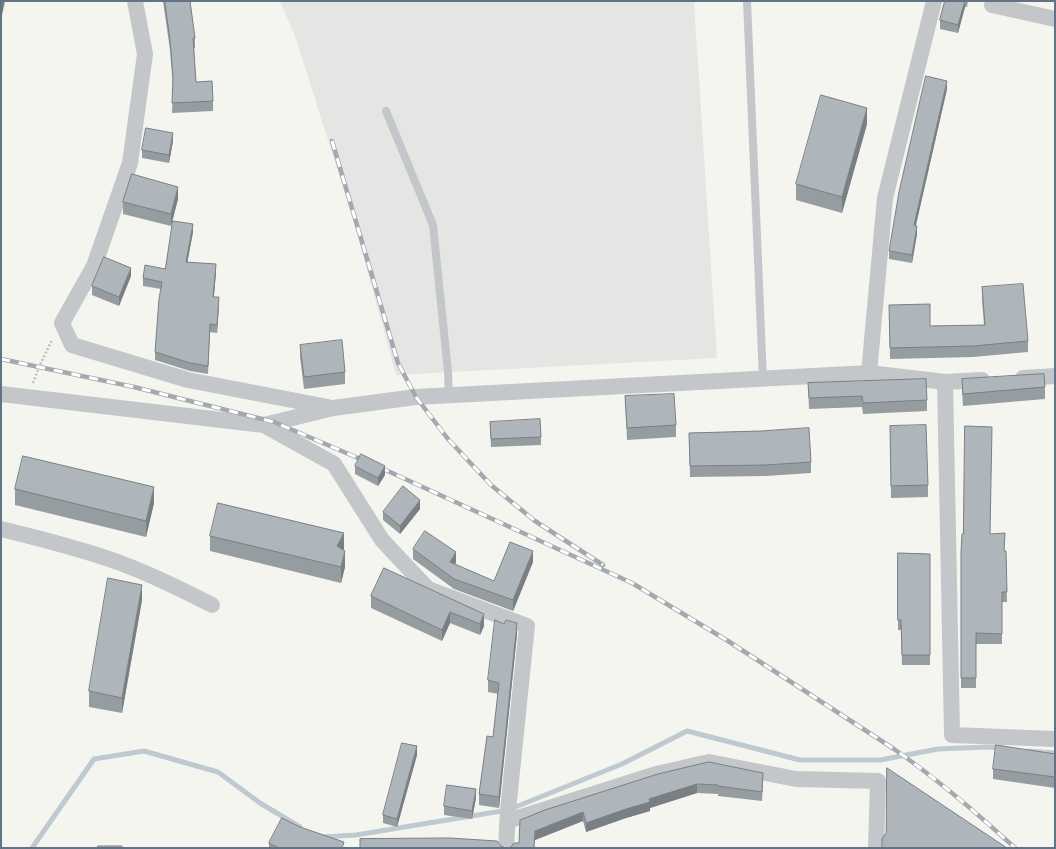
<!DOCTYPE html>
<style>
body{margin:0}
#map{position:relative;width:1056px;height:849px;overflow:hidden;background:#f5f5f0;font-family:"PT Sans Narrow",sans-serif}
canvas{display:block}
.frame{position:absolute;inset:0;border:2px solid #617384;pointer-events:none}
</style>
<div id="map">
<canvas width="1056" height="849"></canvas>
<div class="frame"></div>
</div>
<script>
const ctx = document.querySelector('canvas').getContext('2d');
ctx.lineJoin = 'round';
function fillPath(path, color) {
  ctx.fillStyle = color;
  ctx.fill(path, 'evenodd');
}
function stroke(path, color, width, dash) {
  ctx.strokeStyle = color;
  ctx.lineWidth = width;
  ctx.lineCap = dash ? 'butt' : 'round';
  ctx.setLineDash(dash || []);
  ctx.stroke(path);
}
const built = new Path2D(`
 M280,1H694L717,358L396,375L353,219L296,39Z`);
const stream = new Path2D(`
 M1029,751L1055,753
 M323,837L356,835L508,810L622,764L687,731L800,760H880L938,749L987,747L1002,748
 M32,848L94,759L144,751L218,772L260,803L300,827`);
const path = new Path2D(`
 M33,383L39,367L52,340`);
const lane = new Path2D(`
 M747,1L763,379
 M386,111L433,225L448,372L449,396`);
const street = new Path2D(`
 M135,1L145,54L130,163L94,266L62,323L72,345L188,380L328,407
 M992,5L1055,19
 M869,373L885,198L934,1
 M1023,378L1055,376
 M945,382L952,735L1055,739
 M1,394L264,425L334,464L382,540L428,589L527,626L508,810L506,848
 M264,425L333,408L416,397L869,373L945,382L982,380
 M1,529C38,538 74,547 109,559C145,571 179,588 212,605
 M508,821L656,774L709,762L796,779L878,781L876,848`);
const rail = new Path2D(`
 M332,141L398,363L416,397L448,439L491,485L535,521L603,565
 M1,359L134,387L274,422L379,467L632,583L728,641L894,749C937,779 977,813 1015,848`);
const wall = new Path2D(`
 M163,1H190L195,38V48H194L196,82L213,101V111L172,113L173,86L170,50Z
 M945,1H968L967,7H965L958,33L940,29V20Z
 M1055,51V68L1054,67V55Z
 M947,89L916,225L917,234L912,263L889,259V251Z
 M867,124L842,213L796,200V184Z
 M173,141L169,163L142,158V150Z
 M178,199L171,226L123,214V202Z
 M193,232L187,262L216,272L214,297L219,305L217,333L210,332L208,374L190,371L155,360V352L161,289L143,286V278L165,269Z
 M131,276L119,306L92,295V286Z
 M982,287L1028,341V352L973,357L890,359L889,305L930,326L984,325L982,299Z
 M300,345L345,372V384L304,389L300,357Z
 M962,379L1045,387V399L963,406L962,391Z
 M808,383L927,400V411L863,414L862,407L809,409Z
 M625,396L676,425V437L627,440Z
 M490,422L541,437V445L491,447Z
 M890,426L928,485V497L891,498Z
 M761,431L811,462V473L766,476L690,477L689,433Z
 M355,466L385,475L378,486L355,474Z
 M15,489L154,503L146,537L15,505Z
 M420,509L400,534L383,520V512Z
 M990,534L1005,551H1006L1007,602H1002V644H976V688H961V551Z
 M210,536L344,549L343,550L345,567L341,583L210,551Z
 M413,549L456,562L455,565L494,581L533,562L513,611L454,589L413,559Z
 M898,553L930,554V665H902L901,630H898Z
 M384,568L484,626L480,635L450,623L442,641L371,608V596Z
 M142,600L122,713L89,707V691Z
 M517,634L499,808L479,805V794L493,737L498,694L488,692V680Z
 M1055,754V788L993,779V769Z
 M417,755L397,827L383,823V815Z
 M658,774L763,782L762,801L718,796V794L697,793L650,808V811L626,818L586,832L583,821L535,840L511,847Z
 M476,798L472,819L444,815V806Z
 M300,827L344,848H269V843Z`);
const shadedWall = new Path2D(`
 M2,1H5L1,20V8Z
 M965,1V7L958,33V25Z
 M947,81V89L914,233V225Z
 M867,108V124L842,213V197Z
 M173,133V141L169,163V155Z
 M178,187V199L171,226V214Z
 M193,224V232L186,270V262Z
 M917,226V234L912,263V255Z
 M216,264V272L213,304V297Z
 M131,268V276L119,306V297Z
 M219,297V305L217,333V325Z
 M385,466V475L378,486V478Z
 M154,487V503L146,537V521Z
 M420,500V509L400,534V526Z
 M344,533V549L337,562V546Z
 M345,551V567L341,583V567Z
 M533,551V562L513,611V600Z
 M456,552V562L450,572V562Z
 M142,585V600L122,713V698Z
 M450,612V623L442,641V630Z
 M484,614V626L480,635V624Z
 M517,623V634L499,808V797Z
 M417,746V755L397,827V819Z
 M697,784V793L650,808V811L626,818L586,832V823L649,799Z
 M476,789V798L472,819V811Z
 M583,812V821L535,840L534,848L535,831Z`);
const building = new Path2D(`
 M165,1H190L195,38H193L196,82L212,81L213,101L172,103L173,77L170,40Z
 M945,1H965L958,25L940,20Z
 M926,76L947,81L914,225L917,226L912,255L889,251L899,192Z
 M821,95L867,108L842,197L796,184Z
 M146,128L173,133L169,155L142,150Z
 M132,174L178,187L171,214L123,202Z
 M173,221L193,224L186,262L216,264L213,297H219L217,325L210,324L208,366L190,363L155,352L159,299L162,282L143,278L145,265L165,269Z
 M104,257L131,268L119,297L92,286Z
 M1023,284L1028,341L973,346L890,348L889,305L930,304V326L985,325L982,287Z
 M342,340L345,372L304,377L300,345Z
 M1044,374L1045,387L963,394L962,379Z
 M926,379L927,400L863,403L862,396L809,398L808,383Z
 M674,394L676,425L627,428L625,396Z
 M540,419L541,437L491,439L490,422Z
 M926,425L928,485L891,486L890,426Z
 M965,426L992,427L990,534L1005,533L1004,551H1006L1007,592H1002V634L976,633V678H961V551L962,534H963Z
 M809,428L811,462L766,465L690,466L689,433L761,431Z
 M361,454L385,466L378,478L355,466Z
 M23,456L154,487L146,521L15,489Z
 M403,486L420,500L400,526L383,512Z
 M218,503L344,533L337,546L345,551L341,567L210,536Z
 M425,531L456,552L450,562L494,581L510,542L533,551L513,600L454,579L413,549Z
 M898,553L930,554V655H902L901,620H898Z
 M384,568L484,614L480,624L450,612L442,630L371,596Z
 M108,578L142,585L122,698L89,691Z
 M495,620L504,624L506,620L517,623L499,797L479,794L487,736L493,737L499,683L488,680Z
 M402,743L417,746L397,819L383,815Z
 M996,745L1055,754V777L993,769Z
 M709,762L763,773L762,792L718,786V785L697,784L649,799L650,802L626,809L586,823L583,812L535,831L534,848H507L511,847L514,843H519L520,820L545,810L658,774Z
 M887,768L1007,848H882V839L886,833Z
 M447,785L476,789L472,811L444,806Z
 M282,818L300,827L344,842L342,848H279L269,843Z
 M450,838L497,841L501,846L505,848H360V839Z
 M98,846H122V848H98Z`);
fillPath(built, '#e5e6e4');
stroke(stream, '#bfcad0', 5);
stroke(path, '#bdbfc1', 2.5, [2, 2]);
stroke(lane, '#c3c7ca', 8);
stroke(street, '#c3c7ca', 16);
stroke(rail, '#a3a9af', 4.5);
stroke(rail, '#fff', 3, [9]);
fillPath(wall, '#969da1');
fillPath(shadedWall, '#7a7f83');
fillPath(building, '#aeb6bb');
stroke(building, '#7a7f83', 1);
</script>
